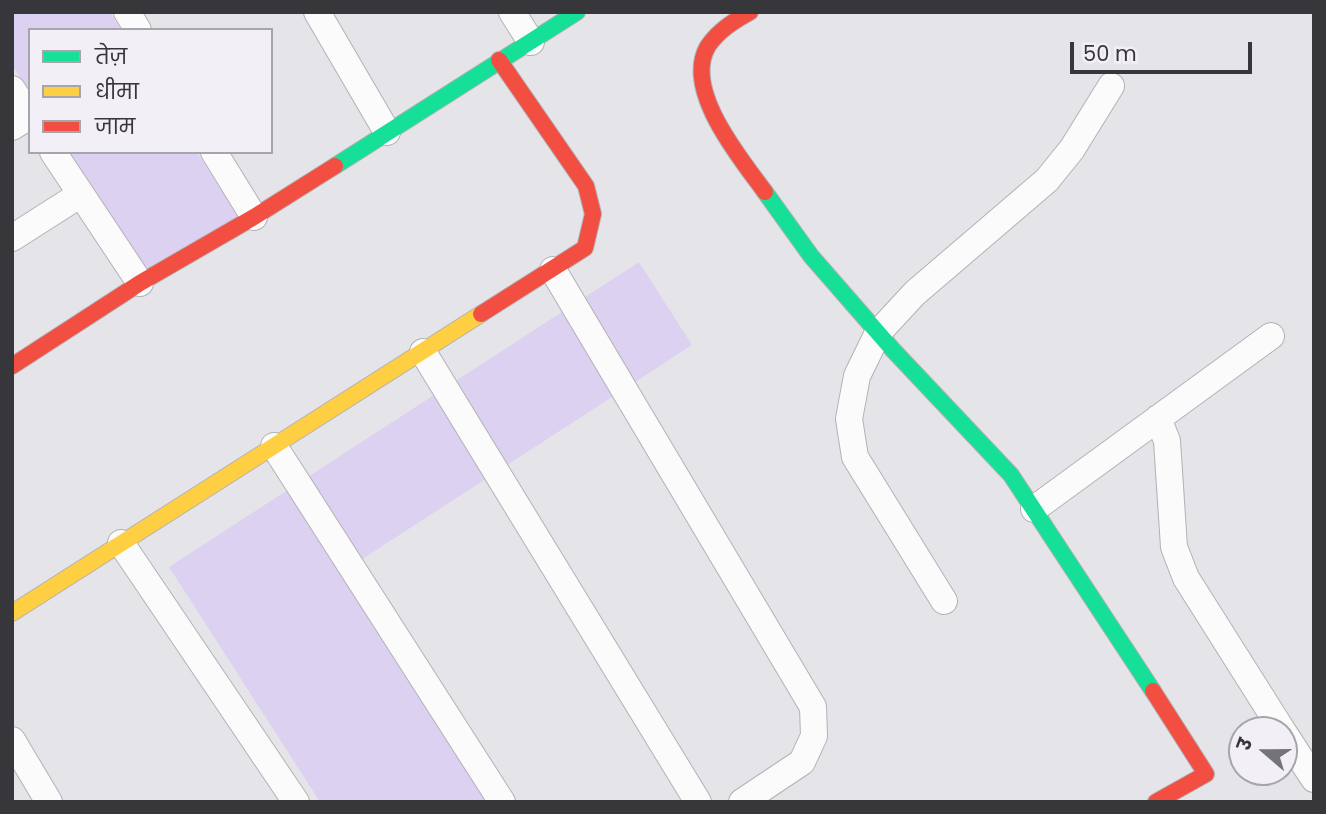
<!DOCTYPE html>
<meta charset="utf-8">
<style>
body{margin:0}
#map{position:relative;width:1326px;height:814px;overflow:hidden;background:#e5e4e8;font-family:Poppins,"Noto Sans Devanagari",sans-serif}
canvas{display:block}
.frame{position:absolute;inset:0;border:14px solid #37363a;pointer-events:none}
.legend{position:absolute;left:28px;top:28px;width:245px;height:126px;box-sizing:border-box;background:#f2eff7;border:2px solid #a7a5ab;margin:0;padding:9px 12px;list-style:none;font-size:21px;color:#37363a}
.legend li{display:flex;align-items:center;gap:14px;height:35px}
.legend b{width:35px;border:2px solid #a7a5ab}
.north{position:absolute;left:1228px;top:716px;width:70px;height:70px;box-sizing:border-box;background:#f2eff7;border:2px solid #a7a5ab;border-radius:50%;rotate:290deg;font-size:19px;font-weight:700;line-height:28px;text-align:center;color:#37363a}
.north::after{content:'';display:block;margin:auto;width:24px;height:32px;background:#747377;clip-path:polygon(50% 0,100% 100%,50% 72%,0 100%)}
.scale{position:absolute;left:1070px;top:42px;width:182px;height:32px;box-sizing:border-box;border:4px solid #37363a;border-top:0;padding-left:9px;font-size:21px;line-height:24px;white-space:nowrap;color:#37363a;-webkit-text-stroke:5px #f2eff7;paint-order:stroke}
</style>
<div id="map">
<canvas width="1326" height="814"></canvas>
<div class="frame"></div>
<ul class="legend">
<li><b style="height:9px;background:#16e098"></b>तेज़</li>
<li><b style="height:9px;background:#ffcf43"></b>धीमा</li>
<li><b style="height:9px;background:#f24e42"></b>जाम</li>
</ul>
<div class="north">उ</div>
<div class="scale">50 m</div>
</div>
<script>
const ctx = document.querySelector('canvas').getContext('2d');
ctx.lineJoin = 'round';
function fillPath(path, color) {
  ctx.fillStyle = color;
  ctx.fill(path, 'evenodd');
}
function stroke(path, color, width, dash) {
  ctx.strokeStyle = color;
  ctx.lineWidth = width;
  ctx.lineCap = dash ? 'butt' : 'round';
  ctx.setLineDash(dash || []);
  ctx.stroke(path);
}
const green = new Path2D(`
 M12,12H110L121,30H30V93L12,65Z
 M66,152H197L241,222L146,281Z
 M639,262L692,345L350,567L500,802H320L169,567Z`);
const street = new Path2D(`
 M127,12L138,30
 M317,12L387,132
 M512,12L531,42
 M12,89L30,116L12,127
 M53,152L140,283
 M214,152L254,217
 M12,238L81,194
 M553,270L813,707L814,736L802,762L742,802
 M423,352L698,802
 M1158,418L1167,441L1174,547L1186,578L1282,730
 M274,446L502,802
 M1034,509L1271,336
 M121,543L296,802
 M944,601L855,457L849,419L857,376L878,333L915,293L1047,180L1072,149L1111,86
 M1284,733L1314,779
 M12,740L49,802`);
const fast = new Path2D(`
 M335,166L577,12
 M765,192L811,256L893,350L1011,475L1153,691`);
const slow = new Path2D(`
 M12,613L481,314`);
const jam = new Path2D(`
 M750,12C734,21 719,30 708,46C682,89 741,159 765,192
 M481,314L585,248L593,214L586,186L499,60
 M12,366L140,283L254,217L335,166
 M1153,691L1206,774L1156,802`);
fillPath(green, '#ddd1f2');
stroke(street, '#b2b1b5', 28);
stroke(fast, '#b2b1b5', 18);
stroke(slow, '#b2b1b5', 18);
stroke(jam, '#b2b1b5', 18);
stroke(street, '#fbfbfc', 26);
stroke(fast, '#16e098', 16);
stroke(slow, '#ffcf43', 16);
stroke(jam, '#f24e42', 16);
</script>
